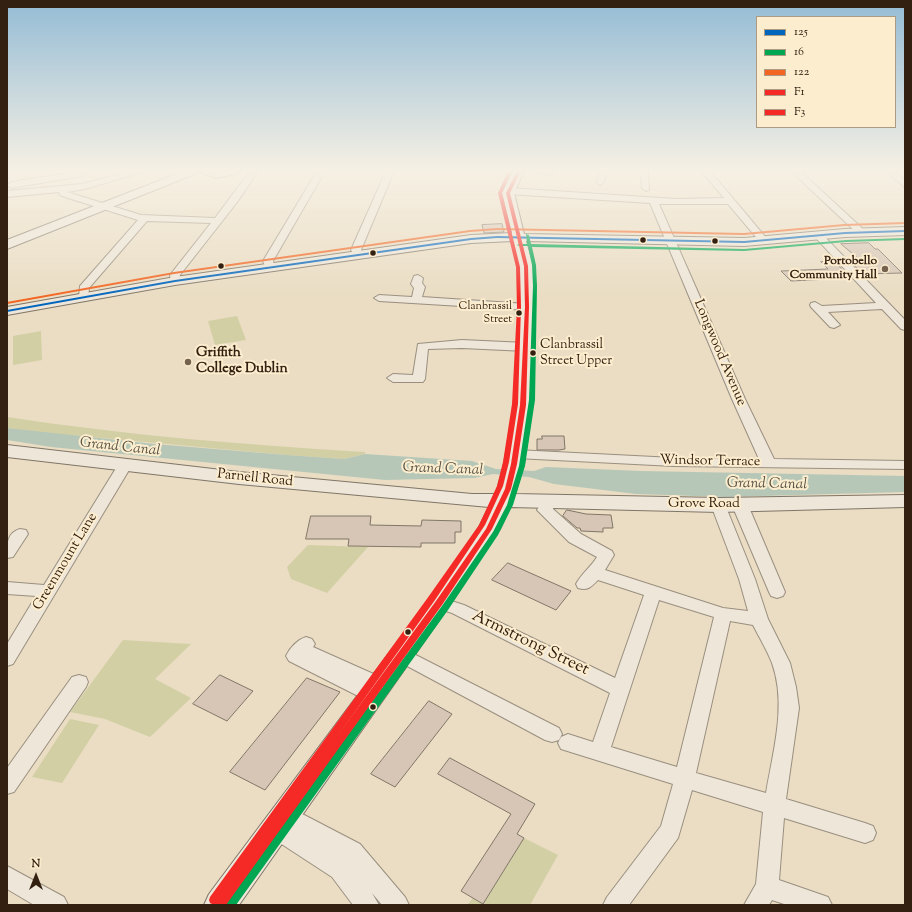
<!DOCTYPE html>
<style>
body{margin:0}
#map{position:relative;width:912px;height:912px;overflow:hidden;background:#eaddc3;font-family:"Sorts Mill Goudy",serif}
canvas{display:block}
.frame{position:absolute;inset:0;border:8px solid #342011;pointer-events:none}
.legend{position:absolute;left:756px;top:16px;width:140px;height:112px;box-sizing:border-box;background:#fcedce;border:1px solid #ac9b82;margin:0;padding:5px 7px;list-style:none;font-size:12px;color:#342011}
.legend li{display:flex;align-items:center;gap:8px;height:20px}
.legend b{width:20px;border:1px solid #ac9b82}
.north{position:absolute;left:16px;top:856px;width:40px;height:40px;-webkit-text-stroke:3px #fcedce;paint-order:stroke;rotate:0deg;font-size:11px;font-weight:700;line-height:16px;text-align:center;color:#342011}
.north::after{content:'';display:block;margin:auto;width:14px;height:18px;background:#342011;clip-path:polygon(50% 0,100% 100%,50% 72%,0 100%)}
</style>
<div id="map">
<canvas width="912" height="912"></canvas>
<div class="frame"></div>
<ul class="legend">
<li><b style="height:5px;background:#0065bd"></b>125</li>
<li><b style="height:5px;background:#00a651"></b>16</li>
<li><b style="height:5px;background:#f26522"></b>122</li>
<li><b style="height:5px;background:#f52a26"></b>F1</li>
<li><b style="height:5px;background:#f52a26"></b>F3</li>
</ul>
<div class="north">N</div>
</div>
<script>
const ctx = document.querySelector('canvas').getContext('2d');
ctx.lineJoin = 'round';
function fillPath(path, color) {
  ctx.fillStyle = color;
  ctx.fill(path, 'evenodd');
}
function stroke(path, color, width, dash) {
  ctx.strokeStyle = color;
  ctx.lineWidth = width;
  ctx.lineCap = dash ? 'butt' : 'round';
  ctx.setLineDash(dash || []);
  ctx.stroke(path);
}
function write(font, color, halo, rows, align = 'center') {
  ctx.font = font + ' "Sorts Mill Goudy",serif';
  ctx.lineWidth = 4;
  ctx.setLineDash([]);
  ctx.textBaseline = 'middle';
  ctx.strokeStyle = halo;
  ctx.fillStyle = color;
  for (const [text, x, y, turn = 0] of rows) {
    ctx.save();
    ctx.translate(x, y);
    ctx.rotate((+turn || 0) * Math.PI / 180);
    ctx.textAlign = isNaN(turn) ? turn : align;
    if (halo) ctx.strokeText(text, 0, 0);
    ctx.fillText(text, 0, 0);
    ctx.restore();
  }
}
const green = new Path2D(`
 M237,316L246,340L215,345L208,321Z
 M41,331L42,360L13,365V336Z
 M7,417C125,435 245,445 365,452V454L344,459L287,455L36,432L7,428Z
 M308,545L368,547L327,593L291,579L287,567Z
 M123,640L191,644L155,679L191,698L150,737L105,719L70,712Z
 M70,719L99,725L62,783L32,777Z
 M524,838L558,855L530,905H467L473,898L483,904Z`);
const water = new Path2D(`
 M7,428L155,444L287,455L344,459L365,454L472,461L496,469L534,471L546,467L641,471L905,476V492L724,497L636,494L554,484L529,477L493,474L474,478L385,480L51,447L7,440Z`);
const building = new Path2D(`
 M502,224L504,232L484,233L482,225Z
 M869,243L875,249H878L902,273L863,274L850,261L860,260L841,244Z
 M835,261L849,278L791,281L781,271L828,269L821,262Z
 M542,436H564L565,449L559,450H537V439H542Z
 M567,510L586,514L611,515L613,528H603V532L581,531L580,528H577L563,516Z
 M311,516H371L370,525L421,526L422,520L461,521V532H455V543H421V547L348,546L349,539H306Z
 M508,563L528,572L571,591L556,610L492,580Z
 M220,675L253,691L227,721L193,704Z
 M307,678L340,692L265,790L230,772Z
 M429,701L452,714L395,787L371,774Z
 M450,758L535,804L517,834L524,838L483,904L461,891L511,814L438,774Z`);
const street = new Path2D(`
 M81,171H90L83,176L11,188L7,185L11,182Z
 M131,171H146L85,189L67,192L141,215L215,218L250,171H258L238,201L180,275L179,283H171L170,275L211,223L147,221L89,288L88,299H80L79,297L80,286L138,220L65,197L60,195L59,192L7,197V191L82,184Z
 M317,171H325L273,261L275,267L270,270L266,269L263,261Z
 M386,171H394L361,250L363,255L361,257H355L351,250Z
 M528,171H558L551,175Z
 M600,171H608L604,182L600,185L596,182Z
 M640,171H648L649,190L646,191L642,188Z
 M701,171H710L767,239L769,241L767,243H761L728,204H659L745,399L774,459L905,461V469L674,466L516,458L511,457L509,454L511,451L516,450L674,458L759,459L732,399L650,203L508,194L504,191L508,188L676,199L724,198Z
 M791,171H800L864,230V234H858Z
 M884,171H894L905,180V187Z
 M818,232L821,233L905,320V330L901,329L882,309L828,312L840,325L834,328L830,327L811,307L810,305L811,303L815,302L822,306L876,303L815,237L813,235Z
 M418,275L423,278L422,283L425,287L422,297L527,304L532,307L527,310L379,301L374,298L379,295L412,297L414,288L411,284L414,276Z
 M462,340L526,343L532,347L526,351L462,348L428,349L425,379L423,382H393L387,378L393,374L413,375L418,344Z
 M125,461L130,462L132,465L13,664L7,666V644L36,596L7,594V582L44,585L118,465L120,462Z
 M548,497L553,499L555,502L553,509L581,534L612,551L614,555L605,570L723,608L748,611L739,579L711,505L714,502L719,500L724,502L755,579L768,619L790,663L796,687L799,708L786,799L865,823L873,826L876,833L873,840L865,843L784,818L779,880L828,897L832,905H787L772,900L769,905H744L756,884L763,812L692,790L678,838L629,905H603L607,897L661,826L673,784L561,749L558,743L561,737L568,734L593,742L610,693L452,613L433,607L430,603L433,599L439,597L464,605L615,678L644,595L598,580C591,587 588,591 578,588L576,584C581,574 591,567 597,557L569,542L537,510L543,499ZM659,600L714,617L677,767L611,747ZM730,621L753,625C759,637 767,650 772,663C787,705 773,751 766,793L696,773Z
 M740,500L745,502L748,505L785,592L783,596L777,598L771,596L769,592L732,505L735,502Z
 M20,529L26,530L28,534L13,557L7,558C7,546 6,533 20,529Z
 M306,637L312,639L315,644L313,647L387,680L389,685L387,690L381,692L382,695L380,700L373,703L366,700L289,661L286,656C290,648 297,640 306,637Z
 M402,648L559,728L562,734L559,740L552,742L545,740L396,660L393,655L396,650Z
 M79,675L86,677L88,682L86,687L14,792L7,794V768L72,677Z
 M285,805L360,844L405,897L409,905H382L372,893L379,905H353L332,877L283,845L265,837L262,830L265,823L273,820L277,822L274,815L277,808Z
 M7,866L64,897L68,905H34L7,889Z`);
const secondary = new Path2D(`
 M184,171H241L240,173L216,178L200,172L7,249V240Z
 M513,171H524L514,193L524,234L744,238L845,229L905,227V235L845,237L744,246L526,241L533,266L534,307L532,405L524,464L515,494L719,498L905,495V507L719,512L510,507L500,529L447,609L239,905H204L209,894L431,597L479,527L489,507L239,484L7,457V445L239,472L472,494H496L504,464L514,405L520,307L519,266L513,241L471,243L175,285L7,315V307L175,277L471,235L512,233L502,193Z`);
const bus1 = new Path2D(`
 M905,230V232L845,234L744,243L497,238L471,240L175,282L7,312V310L175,280L471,238L497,236L744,241L845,232Z`);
const bus2 = new Path2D(`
 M526,234L529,235L531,244L744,249L846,240L905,238V240L846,242L744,251L532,247L536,265L537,286L535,400L525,466L513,505L498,535L448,610L236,905H225L226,901L442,606L493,532L507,505L519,466L529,400L533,286L532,265L528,246H519L517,245L519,244H527Z`);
const bus3 = new Path2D(`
 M905,222V224L844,226L744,235L497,230L470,232L174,274L7,304V302L174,272L470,230L497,228L744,233L844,224Z`);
const bus4 = new Path2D(`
 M517,171H521L510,193L528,266L529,307L526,405L517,464L511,489L492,529L442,605L226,905H215L216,901L436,601L486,529L505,489L511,464L520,405L525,307L524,266L506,193Z`);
const bus5 = new Path2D(`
 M508,171H512L502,193L520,267L521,307L518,404L509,462L503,486L485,525L435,600L218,903L214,905L210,903L209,900L210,897L429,596L479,525L497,486L503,462L512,404L517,307L516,267L498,193Z`);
const markers = [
 [643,240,3.5,"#342011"],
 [715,241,3.5,"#342011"],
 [373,253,3.5,"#342011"],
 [221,266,3.5,"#342011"],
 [885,269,4,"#74624f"],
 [519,313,3.5,"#342011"],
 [533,353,3.5,"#342011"],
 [188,362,4,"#74624f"],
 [408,632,3.5,"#342011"],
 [373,707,3.5,"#342011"]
];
const farBusnames = [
 ["Clanbrassil",512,307],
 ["Street",512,320]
];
const farPoinames = [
 ["Portobello",877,262],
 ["Community Hall",877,276]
];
const busNames = [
 ["Clanbrassil",540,346],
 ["Street Upper",540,362]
];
const streetNames = [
 ["Longwood Avenue",719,353,67],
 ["Windsor Terrace",710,462,1],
 ["Parnell Road",255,479,6],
 ["Grove Road",704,505],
 ["Greenmount Lane",66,562,-59]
];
const poiNames = [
 ["Griffith",196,354],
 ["College Dublin",196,370]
];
const waterNames = [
 ["Grand Canal",120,448,6],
 ["Grand Canal",443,470,2],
 ["Grand Canal",767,485,1]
];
const nearStreetnames = [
 ["Armstrong Street",530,644,26]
];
fillPath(green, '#d3cfa4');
fillPath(water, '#b6c7b8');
fillPath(building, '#d7c6b5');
stroke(building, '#807667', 1);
stroke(street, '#9a8f7f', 2);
stroke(secondary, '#807667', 2);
fillPath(street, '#ede6d9');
fillPath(secondary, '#ede6d9');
fillPath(bus1, '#0065bd');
fillPath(bus2, '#00a651');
fillPath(bus3, '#f26522');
fillPath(bus4, '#f52a26');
fillPath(bus5, '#f52a26');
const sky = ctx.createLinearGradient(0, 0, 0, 299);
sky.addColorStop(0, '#94bcd5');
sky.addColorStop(0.57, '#f6f0e4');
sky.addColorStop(1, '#f6f0e400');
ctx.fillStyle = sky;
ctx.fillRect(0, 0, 912, 299);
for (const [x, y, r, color] of markers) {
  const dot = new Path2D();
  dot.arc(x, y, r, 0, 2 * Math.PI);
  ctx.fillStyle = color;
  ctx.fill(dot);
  stroke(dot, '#fcedce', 1.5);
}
write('11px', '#342011', '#fcedce', farBusnames, 'right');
write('bold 12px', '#342011', '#fcedce', farPoinames, 'right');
write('13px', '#342011', '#fcedce', busNames, 'left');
write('14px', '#342011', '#fcedce', streetNames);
write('bold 14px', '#342011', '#fcedce', poiNames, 'left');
write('italic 15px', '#544f42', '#fcedce', waterNames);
write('17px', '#342011', '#fcedce', nearStreetnames);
</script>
